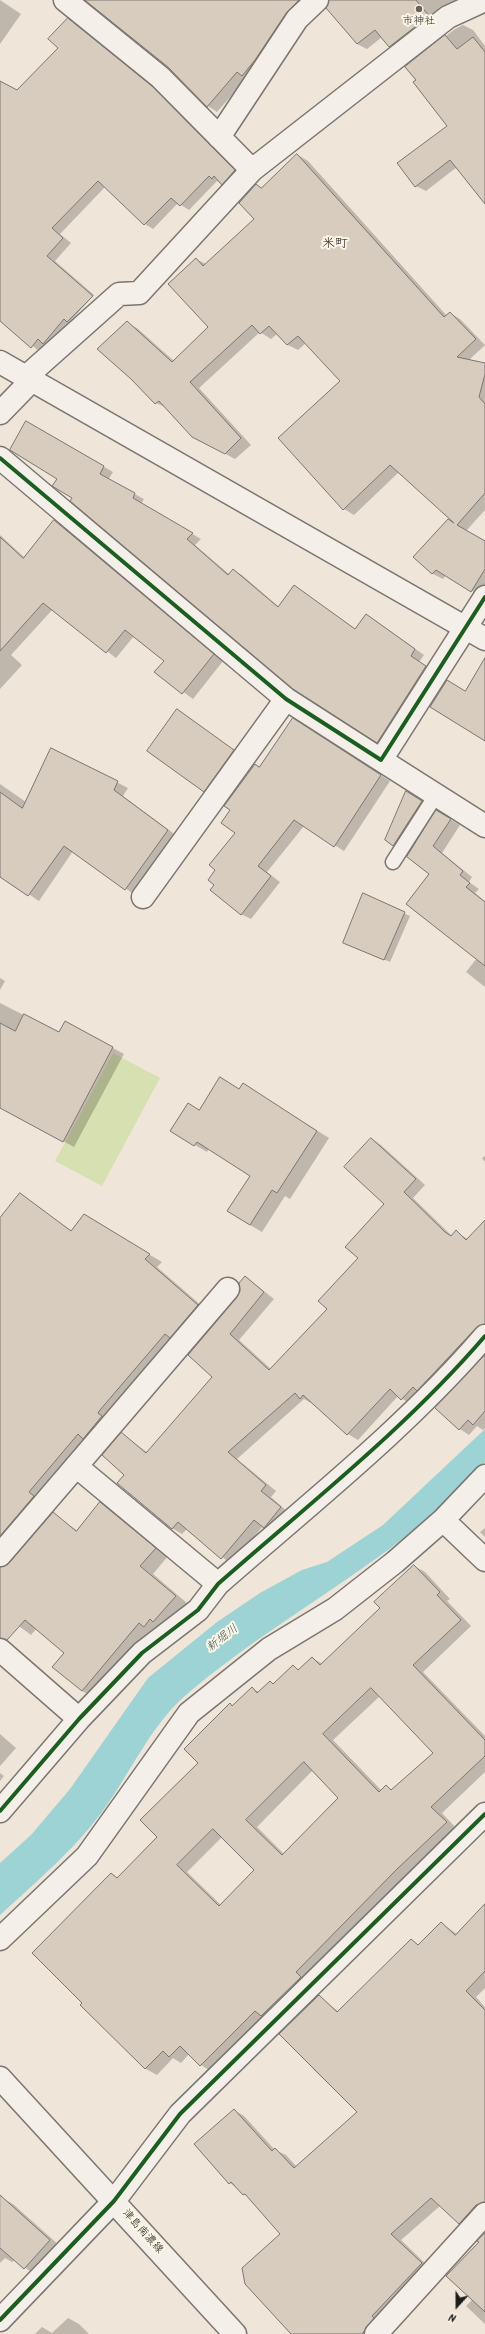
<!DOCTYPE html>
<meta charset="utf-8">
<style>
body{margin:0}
#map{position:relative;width:485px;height:2334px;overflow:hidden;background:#efe5d8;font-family:Kalam,sans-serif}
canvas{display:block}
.north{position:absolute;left:437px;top:2286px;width:40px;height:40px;-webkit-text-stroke:3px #fcf5e5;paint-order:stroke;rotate:201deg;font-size:11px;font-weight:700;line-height:16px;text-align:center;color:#1c1c1c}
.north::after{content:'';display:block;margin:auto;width:14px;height:18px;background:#1c1c1c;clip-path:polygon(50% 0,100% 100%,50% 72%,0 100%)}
</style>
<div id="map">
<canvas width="485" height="2334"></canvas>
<div class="north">N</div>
</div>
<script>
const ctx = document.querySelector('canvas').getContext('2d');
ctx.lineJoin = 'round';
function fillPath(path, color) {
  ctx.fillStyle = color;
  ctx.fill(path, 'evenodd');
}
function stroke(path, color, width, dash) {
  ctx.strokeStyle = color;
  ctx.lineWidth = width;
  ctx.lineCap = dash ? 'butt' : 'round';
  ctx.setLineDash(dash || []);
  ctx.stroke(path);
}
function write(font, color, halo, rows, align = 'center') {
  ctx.font = font + ' Kalam,"Klee One",sans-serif';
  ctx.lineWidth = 4;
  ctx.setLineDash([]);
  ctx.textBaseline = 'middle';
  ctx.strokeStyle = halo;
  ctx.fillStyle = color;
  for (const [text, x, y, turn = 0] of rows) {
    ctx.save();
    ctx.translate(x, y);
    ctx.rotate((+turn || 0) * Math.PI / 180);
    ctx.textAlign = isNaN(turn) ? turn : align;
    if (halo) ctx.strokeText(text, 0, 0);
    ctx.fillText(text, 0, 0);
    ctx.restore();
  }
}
const green = new Path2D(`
 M113,1053L160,1078L102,1186L55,1161Z`);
const water = new Path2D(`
 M485,1429V1462C454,1493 423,1524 388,1550C321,1599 249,1641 186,1695C150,1726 130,1774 102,1812C74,1850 35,1883 0,1915V1863L31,1835L70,1789L148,1678L217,1622L260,1593L302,1570L327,1562L383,1525Z`);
const shadow = new Path2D(`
 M0,0L21,14L0,44Z
 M84,0H315L217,112L208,106L169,67Z
 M330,0H467L399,52L390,46L382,37L367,49L357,44Z
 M463,25L473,30L485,46V191L457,167L426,191L416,186L448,126L406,67L455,29Z
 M0,91L161,97L170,102L243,176L231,189L217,181L189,210L178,203L153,229L145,224L105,187L60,234L71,243L55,261L94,295L49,345L46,344L40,352L0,319Z
 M298,155L308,161L447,316L450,313L460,319L485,345L469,360L485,364V510L466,531L485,542V591L482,597L446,575L443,579L433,574L415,557L458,525L399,472L354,515L344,509L341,381L306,343L298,350L288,345L277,334L271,339L260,332L199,388L251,445L235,459L203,442L167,408L156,403L127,323L137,328L174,361L210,327L196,259L206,264L255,219L257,185L262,188Z
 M27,422L113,472L108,480L144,499L141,504L201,539L195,545L229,574L233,570L242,575L279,607L356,630L367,615L424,655L419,662L434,672L387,747L294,688L73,498L58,478Z
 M54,521L64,527L223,661L193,699L156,672L165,660L134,636L116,658L53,609L11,655L22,665L0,689V535L25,558Z
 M178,711L243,756L214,796L204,791Z
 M303,725L390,781L344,851L304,826L267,872L280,882L251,919L241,914L215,885L217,870L236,833L260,768Z
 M52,749L128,788L123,796L177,836L135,895L73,851L39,901L0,875V784L26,802Z
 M414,797L430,806L402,850L387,839Z
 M446,817L460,825L442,853L472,877L469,882L479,889L475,893L485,901V987L466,972L477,958L430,874L408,856Z
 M364,895L410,916L390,962L349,945Z
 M0,978L5,981L0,990Z
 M0,1003L59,1033L65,1022L124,1054L74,1147L0,1107Z
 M240,1090L255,1092L329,1138L290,1199L285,1196L262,1232L250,1225L251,1175L209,1148L207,1152L195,1145L199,1110Z
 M372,1139L381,1145L425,1185L413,1198L452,1236L456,1232L468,1239L485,1233V1334L412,1405L398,1396L358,1440L348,1434L312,1402L311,1403L304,1399L237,1459L276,1491L271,1497L290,1514L274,1533L263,1526L231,1564L187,1529L182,1534L172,1528L125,1475L122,1434L148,1453L213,1377L246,1277L274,1299L239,1340L271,1369L328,1309L359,1258L386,1204Z
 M485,1156V1162L482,1158Z
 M20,1195L72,1231L84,1216L162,1262L157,1267L210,1313L0,1561L1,1567L10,1564L53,1514L78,1531L101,1504L113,1511L168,1556L153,1574L188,1604L157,1634L152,1631L95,1698L82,1691L66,1653L37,1628L31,1635L0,1612V1219Z
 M485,1356V1428L483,1430L477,1426L469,1435L460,1429Z
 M485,1528V1537L480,1532Z
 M414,1566L425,1572L450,1599L447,1601L471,1626L423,1672L485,1736V1772L442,1813L457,1829L212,2072L201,2065L189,2054L181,2063L173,2058L157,2075L146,2069L82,2005L112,1874L118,1878L158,1837L230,1705L233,1707L252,1688L259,1692L270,1682L274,1684L293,1666L300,1670L312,1658L323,1664L382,1608ZM380,1696L434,1753L393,1790L386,1786L381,1790L333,1740ZM313,1770L340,1798L284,1854L257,1827ZM222,1837L256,1870L221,1905L187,1872Z
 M0,1734L16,1748L0,1766Z
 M0,1773L4,1776L0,1781Z
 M485,1905V1988L476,1997L485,2007V2215L470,2229L459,2223L440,2206L401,2240L432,2270L377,2334H292L282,2234L249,2197L230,2183L195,2144L234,2110L244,2116L275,2150L286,2155L297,2167L358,2112L313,2069L319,1996L339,2012L411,1940L419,1945L441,1923L457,1934Z
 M2,2198L13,2204L60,2246L35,2275L15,2260L12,2262L5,2258L0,2263V2200Z
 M485,2234V2324L466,2306L473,2299L480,2242Z
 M68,2318L79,2324L89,2334H35L42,2327L52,2333Z`);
const building = new Path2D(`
 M85,0H299L287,12L255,60L242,76L237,72L207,107L168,67Z
 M329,0H416L429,16L389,47L375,30L357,44L326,8Z
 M68,18L152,86L235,170L222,185L214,176L212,179L209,176L180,206L171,198L144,225L98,181L52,228L63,238L47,256L93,296L67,322L64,319L43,344L38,339L31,348L0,321V81L17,90L58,48L48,39Z
 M445,35L457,49L473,37L485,52V204L450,160L415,187L397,163L447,126L413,82L416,80L405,67Z
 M297,154L444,317L450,312L476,339L457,357L485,363V374L479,397L485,404V493L457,525L485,541V569L471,592L436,570L432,574L413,557L448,519L454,523L390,465L343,510L278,438L340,381L298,336L287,345L269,326L260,334L252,325L190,382L241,438L225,454L192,437L159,401L155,404L131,379L97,349L127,321L172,362L208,327L168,284L196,258L203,266L254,219L239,203L256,184L261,188Z
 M26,421L104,466L100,474L135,493L133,498L193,533L187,539L228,575L233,569L278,607L294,585L355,629L366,614L415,649L411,656L426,666L377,743L293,689L70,501L72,498L52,486L57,479L10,450Z
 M54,520L214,654L182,694L154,672L164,661L125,630L106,653L43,603L0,651V537L23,558Z
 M485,658V741L430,707L447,680L465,691Z
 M177,709L234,750L204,792L147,751Z
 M293,718L381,775L334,847L294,820L258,866L271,876L241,915L210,890L214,885L208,880L215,870L209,865L235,833L221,823L230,810L224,806L255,764L259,767Z
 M51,748L118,781L114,790L168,830L125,890L64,846L28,896L0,877V792L22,808Z
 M406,791L422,801L393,846L385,840Z
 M436,810L451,819L433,846L463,871L460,875L470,883L466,887L485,902V966L406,904L429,874L407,857Z
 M363,893L405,912L384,960L343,943Z
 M24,1014L59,1032L65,1021L113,1047L63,1142L0,1108V1023L15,1031Z
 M220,1077L239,1089L243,1083L317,1131L277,1193L272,1190L250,1225L227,1211L250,1176L197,1142L194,1146L170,1131L188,1103L199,1110Z
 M371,1138L416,1179L404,1192L445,1232L451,1236L456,1230L466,1240L485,1220V1324L476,1328L417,1391L413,1387L401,1400L390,1389L347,1435L303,1395L300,1399L295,1393L228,1452L266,1485L261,1491L281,1507L264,1528L254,1520L221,1559L178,1522L172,1529L117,1483L124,1475L102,1455L121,1432L146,1453L212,1377L188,1355L237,1297L240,1291L239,1283L245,1276L264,1292L230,1334L269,1370L327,1309L318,1301L358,1258L345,1247L384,1204L344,1167Z
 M20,1193L71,1231L84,1214L150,1254L145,1259L198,1305L170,1338L165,1334L100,1410L98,1413L102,1416L83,1439L78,1434L29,1492L34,1496L0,1536V1218Z
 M485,1355V1411L473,1425L468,1420L459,1430L435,1408Z
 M100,1502L156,1548L140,1566L176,1596L153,1622L150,1619L144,1627L139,1623L82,1691L52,1667L64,1653L25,1620L7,1640L0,1638V1567L9,1563L53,1512L76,1531Z
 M414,1565L440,1592L437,1595L461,1620L413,1665L485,1740V1756L431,1807L447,1822L397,1869L296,1972L301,1977L261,2016L255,2011L200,2066L180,2046L169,2057L163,2051L145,2069L80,2005L82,2003L32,1953L111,1873L117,1878L157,1837L140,1820L198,1763L184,1749L230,1703L232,1706L252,1687L257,1693L270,1681L273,1684L293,1665L298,1670L312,1657L320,1665L380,1608L374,1602ZM371,1688L433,1753L391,1790L386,1785L379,1792L323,1734ZM304,1762L338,1798L282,1855L246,1820ZM213,1829L254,1870L219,1906L177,1865Z
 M485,1904V1971L466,1991L485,2010V2202L476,2205L459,2224L431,2198L391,2234L422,2263L372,2316L374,2318L362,2334H291L245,2284L242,2268L280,2234L245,2194L243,2195L231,2182L229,2184L194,2144L234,2109L272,2151L275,2148L294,2168L357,2112L279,2034L319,1995L337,2012L411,1939L418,1945L441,1922L455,1935Z
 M0,2195L50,2240L24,2269L0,2248Z
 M485,2233V2312L446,2276L479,2242L477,2241Z`);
const service = new Path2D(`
 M393,862L436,795`);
const minor = new Path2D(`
 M65,0L160,77L252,170
 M219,137L297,19L317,0
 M27,376L119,294L139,293L252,170L448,17L485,0
 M0,413L33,379
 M0,458L286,699L381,760L485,597
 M381,760L485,826
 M143,897L286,699
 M76,1466L218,1584
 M443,1520L485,1560
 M0,1555L228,1289
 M0,1650L79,1719
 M0,1811L79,1719L142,1653L198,1610L218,1584C309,1504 406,1428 485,1336
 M0,1939L87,1856L189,1713L269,1649L335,1609L395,1562L443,1520L485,1476
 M0,2320L114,2201L180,2114L485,1814
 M376,2334L485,2214`);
const tertiary = new Path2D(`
 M0,362L485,639`);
const primary = new Path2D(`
 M0,2078L235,2334`);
const cycleway = new Path2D(`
 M0,458L286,699L381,760L485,597
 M0,1811L79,1719L142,1653L198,1610L218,1584C309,1504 406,1428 485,1336
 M0,2320L114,2201L180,2114L485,1814`);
const markers = [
 [419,9,4,"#66625e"]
];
const poiNames = [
 ["市神社",419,22]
];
const streetNames = [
 ["津島南濃線",142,2232,48]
];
const waterNames = [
 ["新堀川",223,1639,-38]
];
const quarterNames = [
 ["米町",335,245]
];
fillPath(green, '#d7e0b1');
fillPath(water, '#9dd3d5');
fillPath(shadow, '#0003');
fillPath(building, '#d8ccbf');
stroke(building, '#7b7671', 1);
stroke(service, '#7b7671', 17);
stroke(minor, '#7b7671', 25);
stroke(tertiary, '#7b7671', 25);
stroke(primary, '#7b7671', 25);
stroke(service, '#f4f0e9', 14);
stroke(minor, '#f4f0e9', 22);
stroke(tertiary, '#f4f0e9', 22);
stroke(primary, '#f4f0e9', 22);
stroke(cycleway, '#1b5e20', 4);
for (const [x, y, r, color] of markers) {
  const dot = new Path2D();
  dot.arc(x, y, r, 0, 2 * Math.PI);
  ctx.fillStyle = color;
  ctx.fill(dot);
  stroke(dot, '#fcf5e5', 1.5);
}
write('11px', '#1c1c1c', '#fcf5e5', poiNames);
write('11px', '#1c1c1c', '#fcf5e5', streetNames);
write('italic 12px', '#3d595c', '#fcf5e5', waterNames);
write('13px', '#1c1c1c', '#fcf5e5', quarterNames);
</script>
